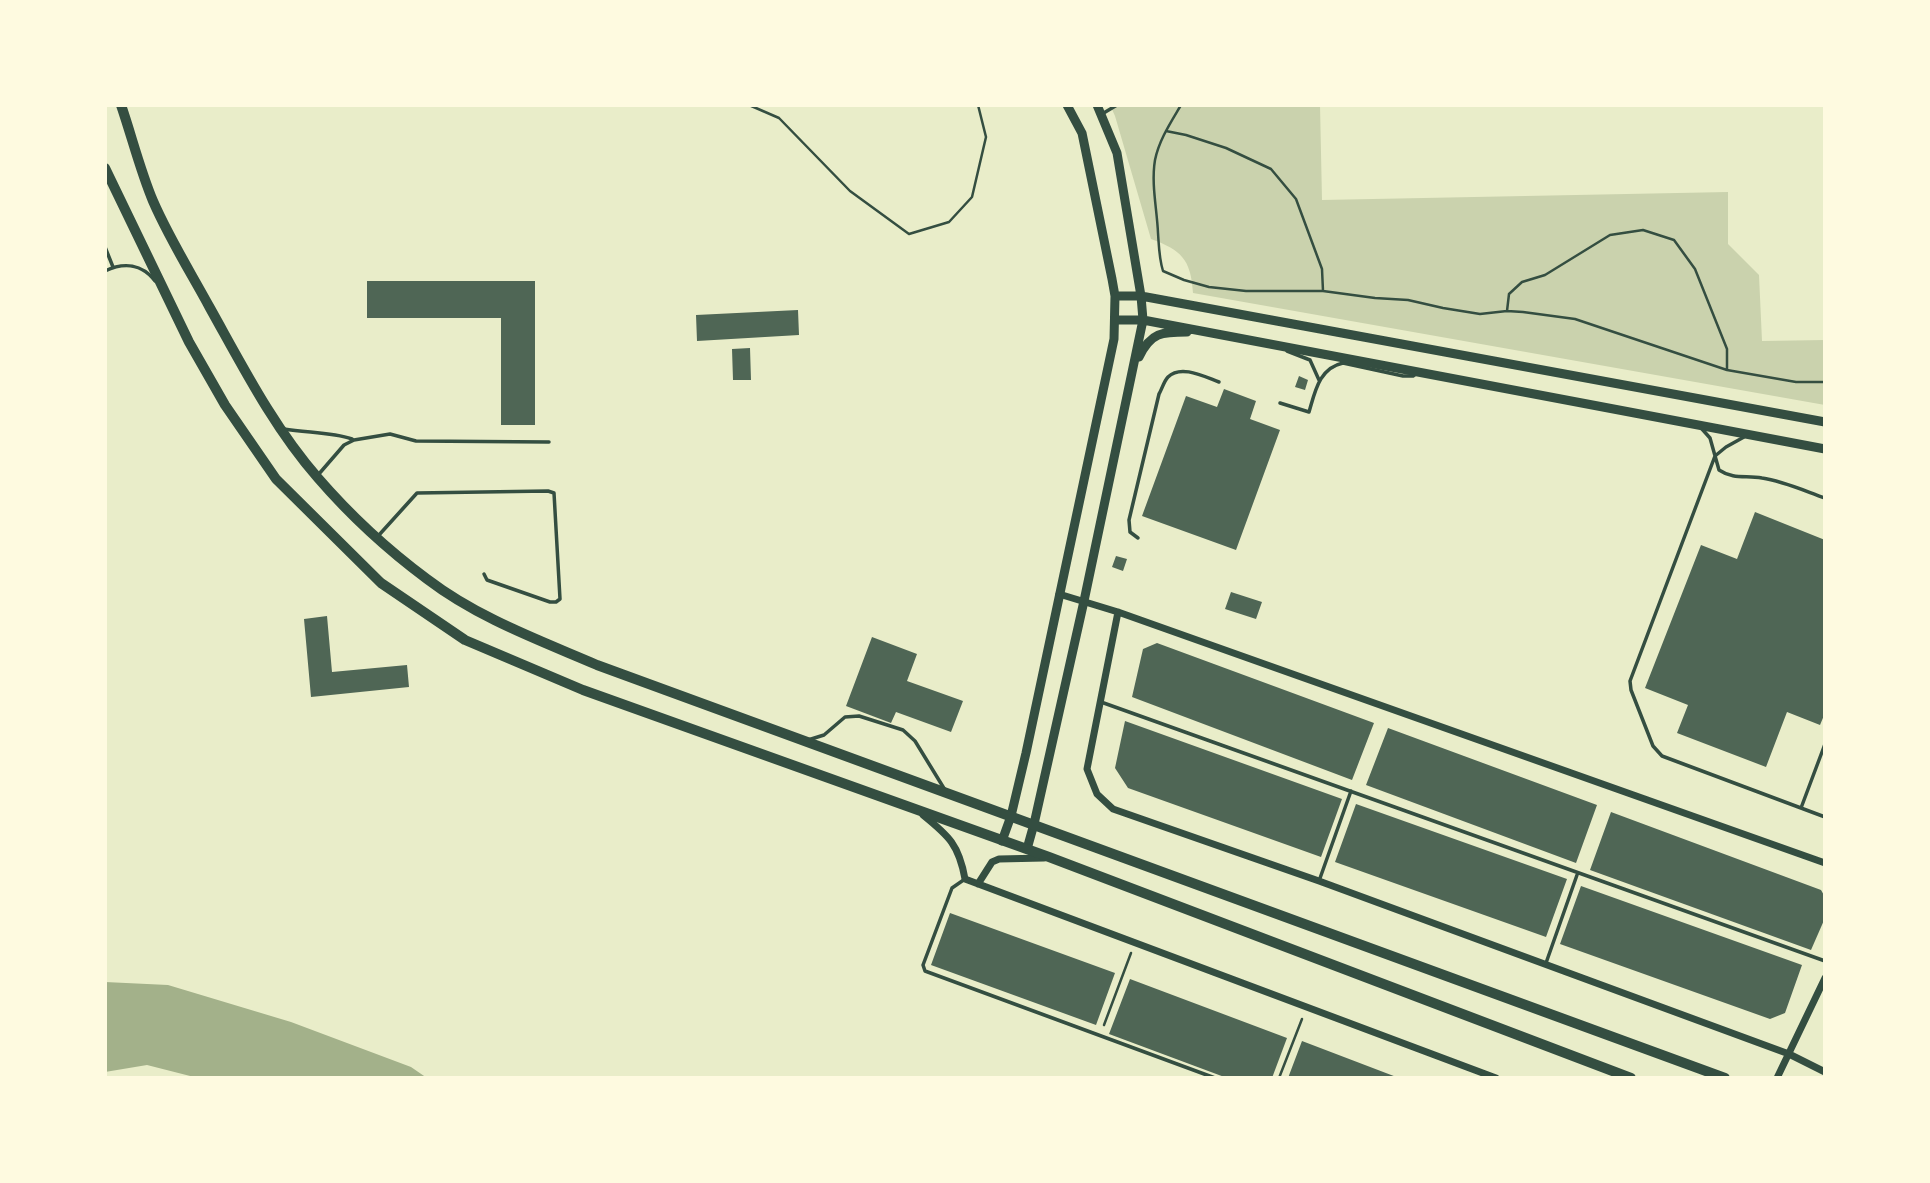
<!DOCTYPE html>
<style>
body{margin:0}
#map{position:relative;width:1930px;height:1183px;overflow:hidden;background:#e9edc9;font-family:"Crimson Pro",serif}
canvas{display:block}
.frame{position:absolute;inset:0;border:107px solid #fefae0;pointer-events:none}
</style>
<div id="map">
<canvas width="1930" height="1183"></canvas>
<div class="frame"></div>
</div>
<script>
const ctx = document.querySelector('canvas').getContext('2d');
ctx.lineJoin = 'round';
function fillPath(path, color) {
  ctx.fillStyle = color;
  ctx.fill(path, 'evenodd');
}
function stroke(path, color, width, dash) {
  ctx.strokeStyle = color;
  ctx.lineWidth = width;
  ctx.lineCap = dash ? 'butt' : 'round';
  ctx.setLineDash(dash || []);
  ctx.stroke(path);
}
const green = new Path2D(`
 M1110,105H1320L1322,200L1728,192V244L1759,275L1762,341L1825,340V405L1193,293C1191,259 1181,250 1151,239L1115,116Z`);
const water = new Path2D(`
 M105,982L168,985L291,1022L411,1067L427,1078H198L147,1065L105,1072Z`);
const building = new Path2D(`
 M367,281H535V425H501V318H367Z
 M798,310L799,335L697,341L696,315Z
 M750,348L751,380H733L732,349Z
 M1299,376L1308,380L1305,390L1295,387Z
 M1224,389L1256,401L1250,419L1280,430L1236,550L1142,516L1186,396L1217,407Z
 M1755,512L1825,540V713L1820,725L1787,712L1766,767L1677,733L1688,705L1645,688L1701,545L1737,559Z
 M1116,556L1127,559L1123,571L1112,567Z
 M1231,592L1262,602L1256,619L1225,609Z
 M327,616L332,672L407,665L409,687L311,697L304,619Z
 M872,637L917,654L907,681L963,701L951,732L896,712L891,723L846,706Z
 M1157,643L1374,723L1352,780L1132,697L1143,649Z
 M1125,721L1342,799L1321,857L1128,788L1115,768Z
 M1388,728L1597,805L1576,863L1366,785Z
 M1356,804L1567,879L1546,937L1335,862Z
 M1611,812L1821,890L1825,897V918L1811,950L1590,870Z
 M1581,886L1802,965L1785,1013L1770,1019L1560,944Z
 M950,913L1115,973L1096,1025L931,965Z
 M1130,979L1287,1038L1272,1078H1227L1109,1034Z
 M1302,1041L1399,1078H1288Z`);
const path = new Path2D(`
 M749,105L779,118L850,191L909,234L949,222L972,197L986,137L978,105
 M1181,105C1171,122 1159,140 1155,160C1151,184 1157,209 1158,233C1159,247 1159,258 1163,271L1184,280L1209,287L1246,291H1323L1375,298L1408,300L1443,308L1480,314L1507,311L1523,312L1575,319L1727,370L1796,382H1825
 M1166,131L1186,135L1226,148L1271,169L1296,199L1322,269L1323,291
 M1507,311L1509,294L1522,282L1545,275L1610,235L1643,230L1674,240L1695,269L1727,349V369
 M1104,1025L1131,953
 M1279,1078L1302,1019`);
const service = new Path2D(`
 M1102,114L1117,105
 M105,247L113,267
 M105,271C124,262 142,264 155,281
 M1287,351L1310,360L1319,380
 M1280,403L1309,412C1315,392 1319,368 1343,363L1403,376H1413L1417,373
 M284,429C307,433 331,432 352,439
 M1702,429L1710,438L1719,470C1734,480 1746,475 1762,478C1783,481 1805,491 1825,498
 M1744,437L1726,447L1715,456L1630,681L1631,690L1653,746L1662,756L1825,817
 M318,475L344,445L354,440L390,434L416,441L549,442
 M379,535L417,493L548,491L554,493L560,599L556,602H550L487,580L484,574
 M1138,538L1130,532L1129,520L1159,394C1162,389 1164,381 1168,377C1181,364 1205,377 1219,382
 M1101,702L1825,961
 M808,740L824,735L845,717L859,716L903,730L915,741L945,790
 M1801,808L1825,744
 M965,879L952,888L923,965L925,971L1215,1078
 M1319,881L1351,791
 M1546,963L1577,875`);
const minor = new Path2D(`
 M1059,594L1118,612L1825,863
 M1118,612L1087,769L1097,794L1113,809L1319,881L1789,1054L1825,1072
 M923,815C949,836 959,845 965,879L1496,1078
 M978,884L992,862L999,859L1044,858
 M1777,1078L1825,978`);
const tertiary = new Path2D(`
 M1115,296H1141L1825,422
 M1115,320H1143L1825,449
 M1139,357C1151,332 1162,332 1187,332
 M1002,841L1011,816L1026,753L1114,339L1115,296L1112,279L1082,133L1067,105
 M1027,849L1034,824L1084,601L1143,320L1141,296L1117,153L1097,105`);
const secondary = new Path2D(`
 M121,105C132,137 140,170 153,201C169,238 191,273 210,308C243,367 274,428 318,478C350,515 388,550 427,579C478,618 539,640 597,665L1725,1078
 M105,168L189,342L225,405L276,479L381,583L465,640L583,690L1049,857L1631,1078`);
fillPath(green, '#cad2ad');
fillPath(water, '#a3b18a');
fillPath(building, '#4f6655');
stroke(path, '#344e41', 2.5);
stroke(service, '#344e41', 3.5);
stroke(minor, '#344e41', 7);
stroke(tertiary, '#344e41', 9);
stroke(secondary, '#344e41', 10);
</script>
